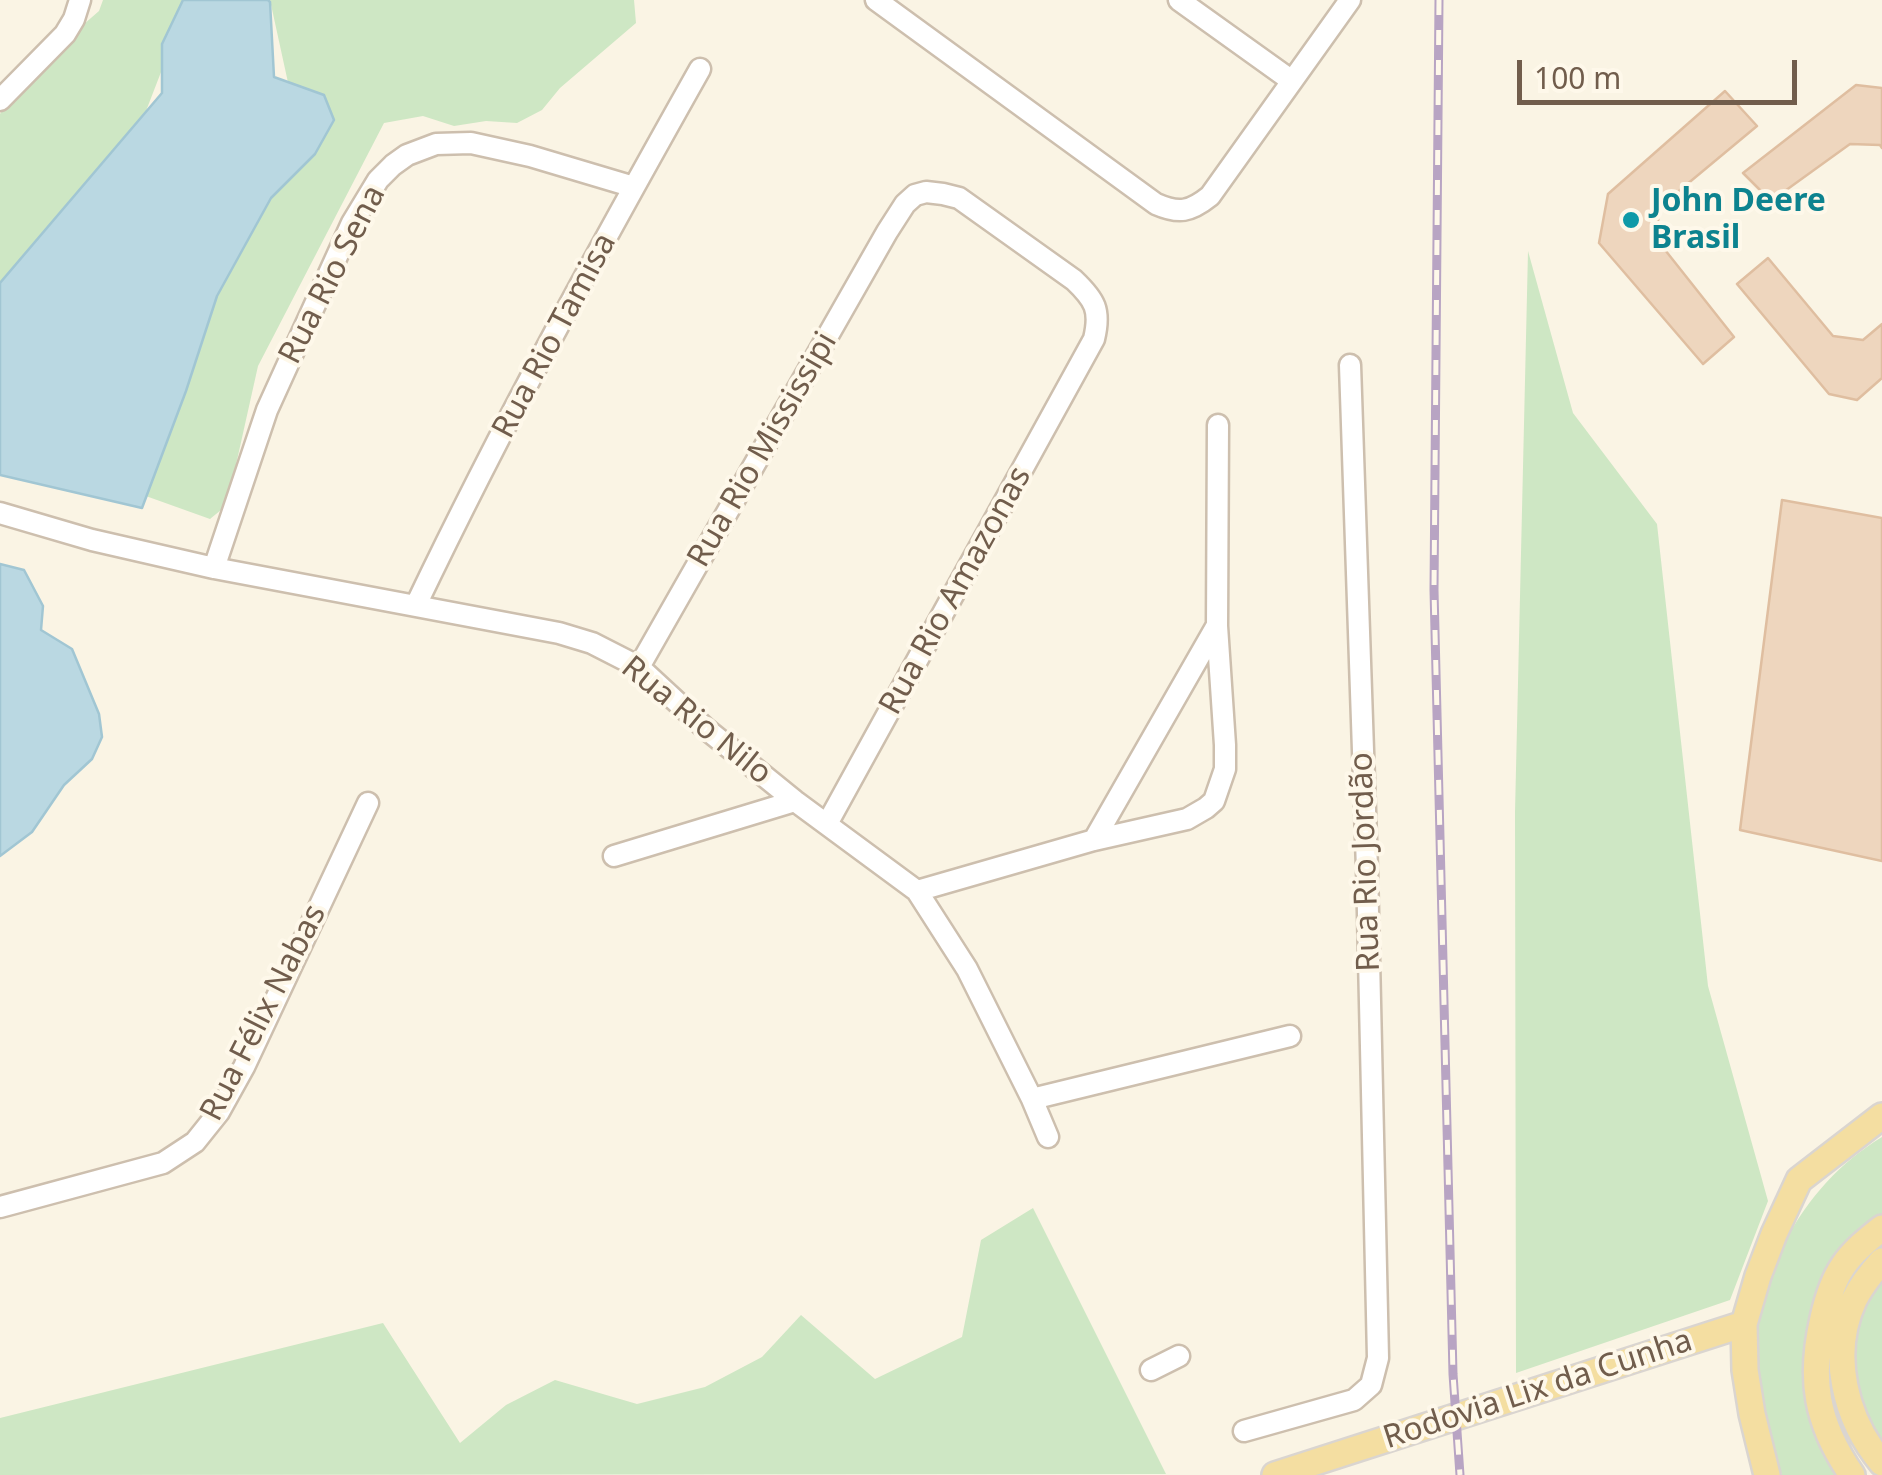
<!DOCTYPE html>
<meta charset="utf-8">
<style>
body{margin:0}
#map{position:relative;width:1882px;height:1475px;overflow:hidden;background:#faf4e4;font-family:"Noto Sans",sans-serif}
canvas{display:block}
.scale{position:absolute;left:1517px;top:60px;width:280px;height:45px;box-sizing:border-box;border:5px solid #715d4c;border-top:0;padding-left:12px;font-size:30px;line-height:35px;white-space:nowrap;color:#715d4c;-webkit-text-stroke:8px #fef8ea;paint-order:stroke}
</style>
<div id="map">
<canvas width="1882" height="1475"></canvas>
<div class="scale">100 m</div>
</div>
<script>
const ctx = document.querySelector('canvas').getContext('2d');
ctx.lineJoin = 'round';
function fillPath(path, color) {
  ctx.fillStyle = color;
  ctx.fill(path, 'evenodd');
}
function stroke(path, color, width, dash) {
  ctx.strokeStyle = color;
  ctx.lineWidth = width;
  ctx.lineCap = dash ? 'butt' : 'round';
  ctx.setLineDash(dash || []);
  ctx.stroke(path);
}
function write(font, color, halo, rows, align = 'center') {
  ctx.font = font + ' "Noto Sans",sans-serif';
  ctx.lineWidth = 8;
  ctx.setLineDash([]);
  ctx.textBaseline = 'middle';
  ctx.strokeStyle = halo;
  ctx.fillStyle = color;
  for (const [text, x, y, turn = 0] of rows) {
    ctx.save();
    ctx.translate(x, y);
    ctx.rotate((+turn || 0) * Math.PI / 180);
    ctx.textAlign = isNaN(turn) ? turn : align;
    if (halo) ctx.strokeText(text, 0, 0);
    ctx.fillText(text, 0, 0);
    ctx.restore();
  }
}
const green = new Path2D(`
 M103,0H206L183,15L141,124L0,286V114L21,79L99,11Z
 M270,0H634L636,23L560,88L542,110L517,123L486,121L454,126L423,116L384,123L258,366L227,505L210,519L143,495L131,399L294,110Z
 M1528,251L1573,413L1657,524L1708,986L1768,1201L1730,1300L1516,1373L1515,812Z
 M1882,1137V1214L1874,1218L1833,1264L1810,1323L1803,1379L1813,1419L1839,1475H1782C1772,1446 1758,1409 1756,1378C1751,1282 1799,1187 1882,1137Z
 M1033,1208L1166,1474L0,1475V1418L383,1323L460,1443L506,1405L555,1380L637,1404L705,1387L762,1357L801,1315L875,1379L962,1337L981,1240Z
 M1882,1276V1447L1859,1399L1853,1363L1855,1333L1865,1302Z`);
const water = new Path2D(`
 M183,0H268L270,2L274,77L324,95L334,120L315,154L271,198L217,296L186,391L142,508L0,475V283L162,93V44Z
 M0,564L24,570L43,606L41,630L72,649L99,714L102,737L92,759L64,785L32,832L0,856Z`);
const building = new Path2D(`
 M1856,85L1882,88V148L1880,145L1850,144L1771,201L1743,173Z
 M1725,91L1757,126L1662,205L1654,236L1734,337L1703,364L1599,243L1608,194Z
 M1768,258L1833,336L1863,340L1882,324V378L1857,400L1829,394L1737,284Z
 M1782,500L1882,518V861L1740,830Z`);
const minor = new Path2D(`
 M876,0L1156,204C1179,214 1190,212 1210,196L1350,0
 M1179,0L1292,81
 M0,100L65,34L74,19L80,0
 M0,513L92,540L214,568L559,633L592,643L639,667L705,728L795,801L917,891L967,969L1032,1099L1048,1137
 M214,568L267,410L352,223L378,180L393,165L407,155L436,144L471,143L530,156L634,187
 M416,605C503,423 601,245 700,69
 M639,667L887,232L905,204L915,195L926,192L943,194L959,198L1074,280C1095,300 1101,310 1094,339L827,824
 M1094,840L1216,627
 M614,856L795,801
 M917,891L1094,840L1187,819L1206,808L1214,801L1225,769V745L1217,626L1218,425
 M1032,1099L1290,1036
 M0,1207L163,1163L195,1142L219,1112L244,1067L368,803
 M1151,1370L1179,1356
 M1244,1431L1354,1400L1371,1385L1378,1358L1367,869L1350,365`);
const major = new Path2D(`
 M1882,1261C1872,1272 1861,1286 1854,1300C1829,1354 1845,1419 1882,1463
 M1275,1475L1744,1324
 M1767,1475L1752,1414L1745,1370L1744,1324L1758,1276L1774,1234L1799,1180L1882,1116
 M1852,1475C1816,1423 1809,1379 1823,1318C1827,1300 1832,1282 1843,1266C1853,1251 1868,1239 1882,1228`);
const rail = new Path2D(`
 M1439,0L1434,590L1453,1374L1460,1475`);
const markers = [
 [1631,220,10,"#0f9aa8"]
];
const cultureNames = [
 ["John Deere",1651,202],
 ["Brasil",1651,239]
];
const streetNames = [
 ["Rua Rio Sena",333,275,-63],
 ["Rua Rio Tamisa",555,336,-62],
 ["Rua Rio Mississipi",763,450,-60],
 ["Rua Rio Amazonas",956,591,-61],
 ["Rua Rio Nilo",696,721,39],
 ["Rua Rio Jordão",1366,862,-92],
 ["Rua Félix Nabas",264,1013,-63],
 ["Rodovia Lix da Cunha",1538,1390,-18]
];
fillPath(green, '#cee7c4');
fillPath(water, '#bad8e2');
stroke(water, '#a1c6d3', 2.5);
fillPath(building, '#eed6be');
stroke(building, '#dfbea0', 2.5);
stroke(minor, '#cdbfae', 25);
stroke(major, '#dad5d0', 30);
stroke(minor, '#fff', 20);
stroke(major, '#f4dea1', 25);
stroke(rail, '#b8a4c3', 9);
stroke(rail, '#fef8ea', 5, [15]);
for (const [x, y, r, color] of markers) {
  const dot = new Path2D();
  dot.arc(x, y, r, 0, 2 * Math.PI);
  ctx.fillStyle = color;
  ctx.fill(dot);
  stroke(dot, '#fef8ea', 4);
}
write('bold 32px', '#0d838f', '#fef8ea', cultureNames, 'left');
write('32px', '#715d4c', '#fef8ea', streetNames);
</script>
